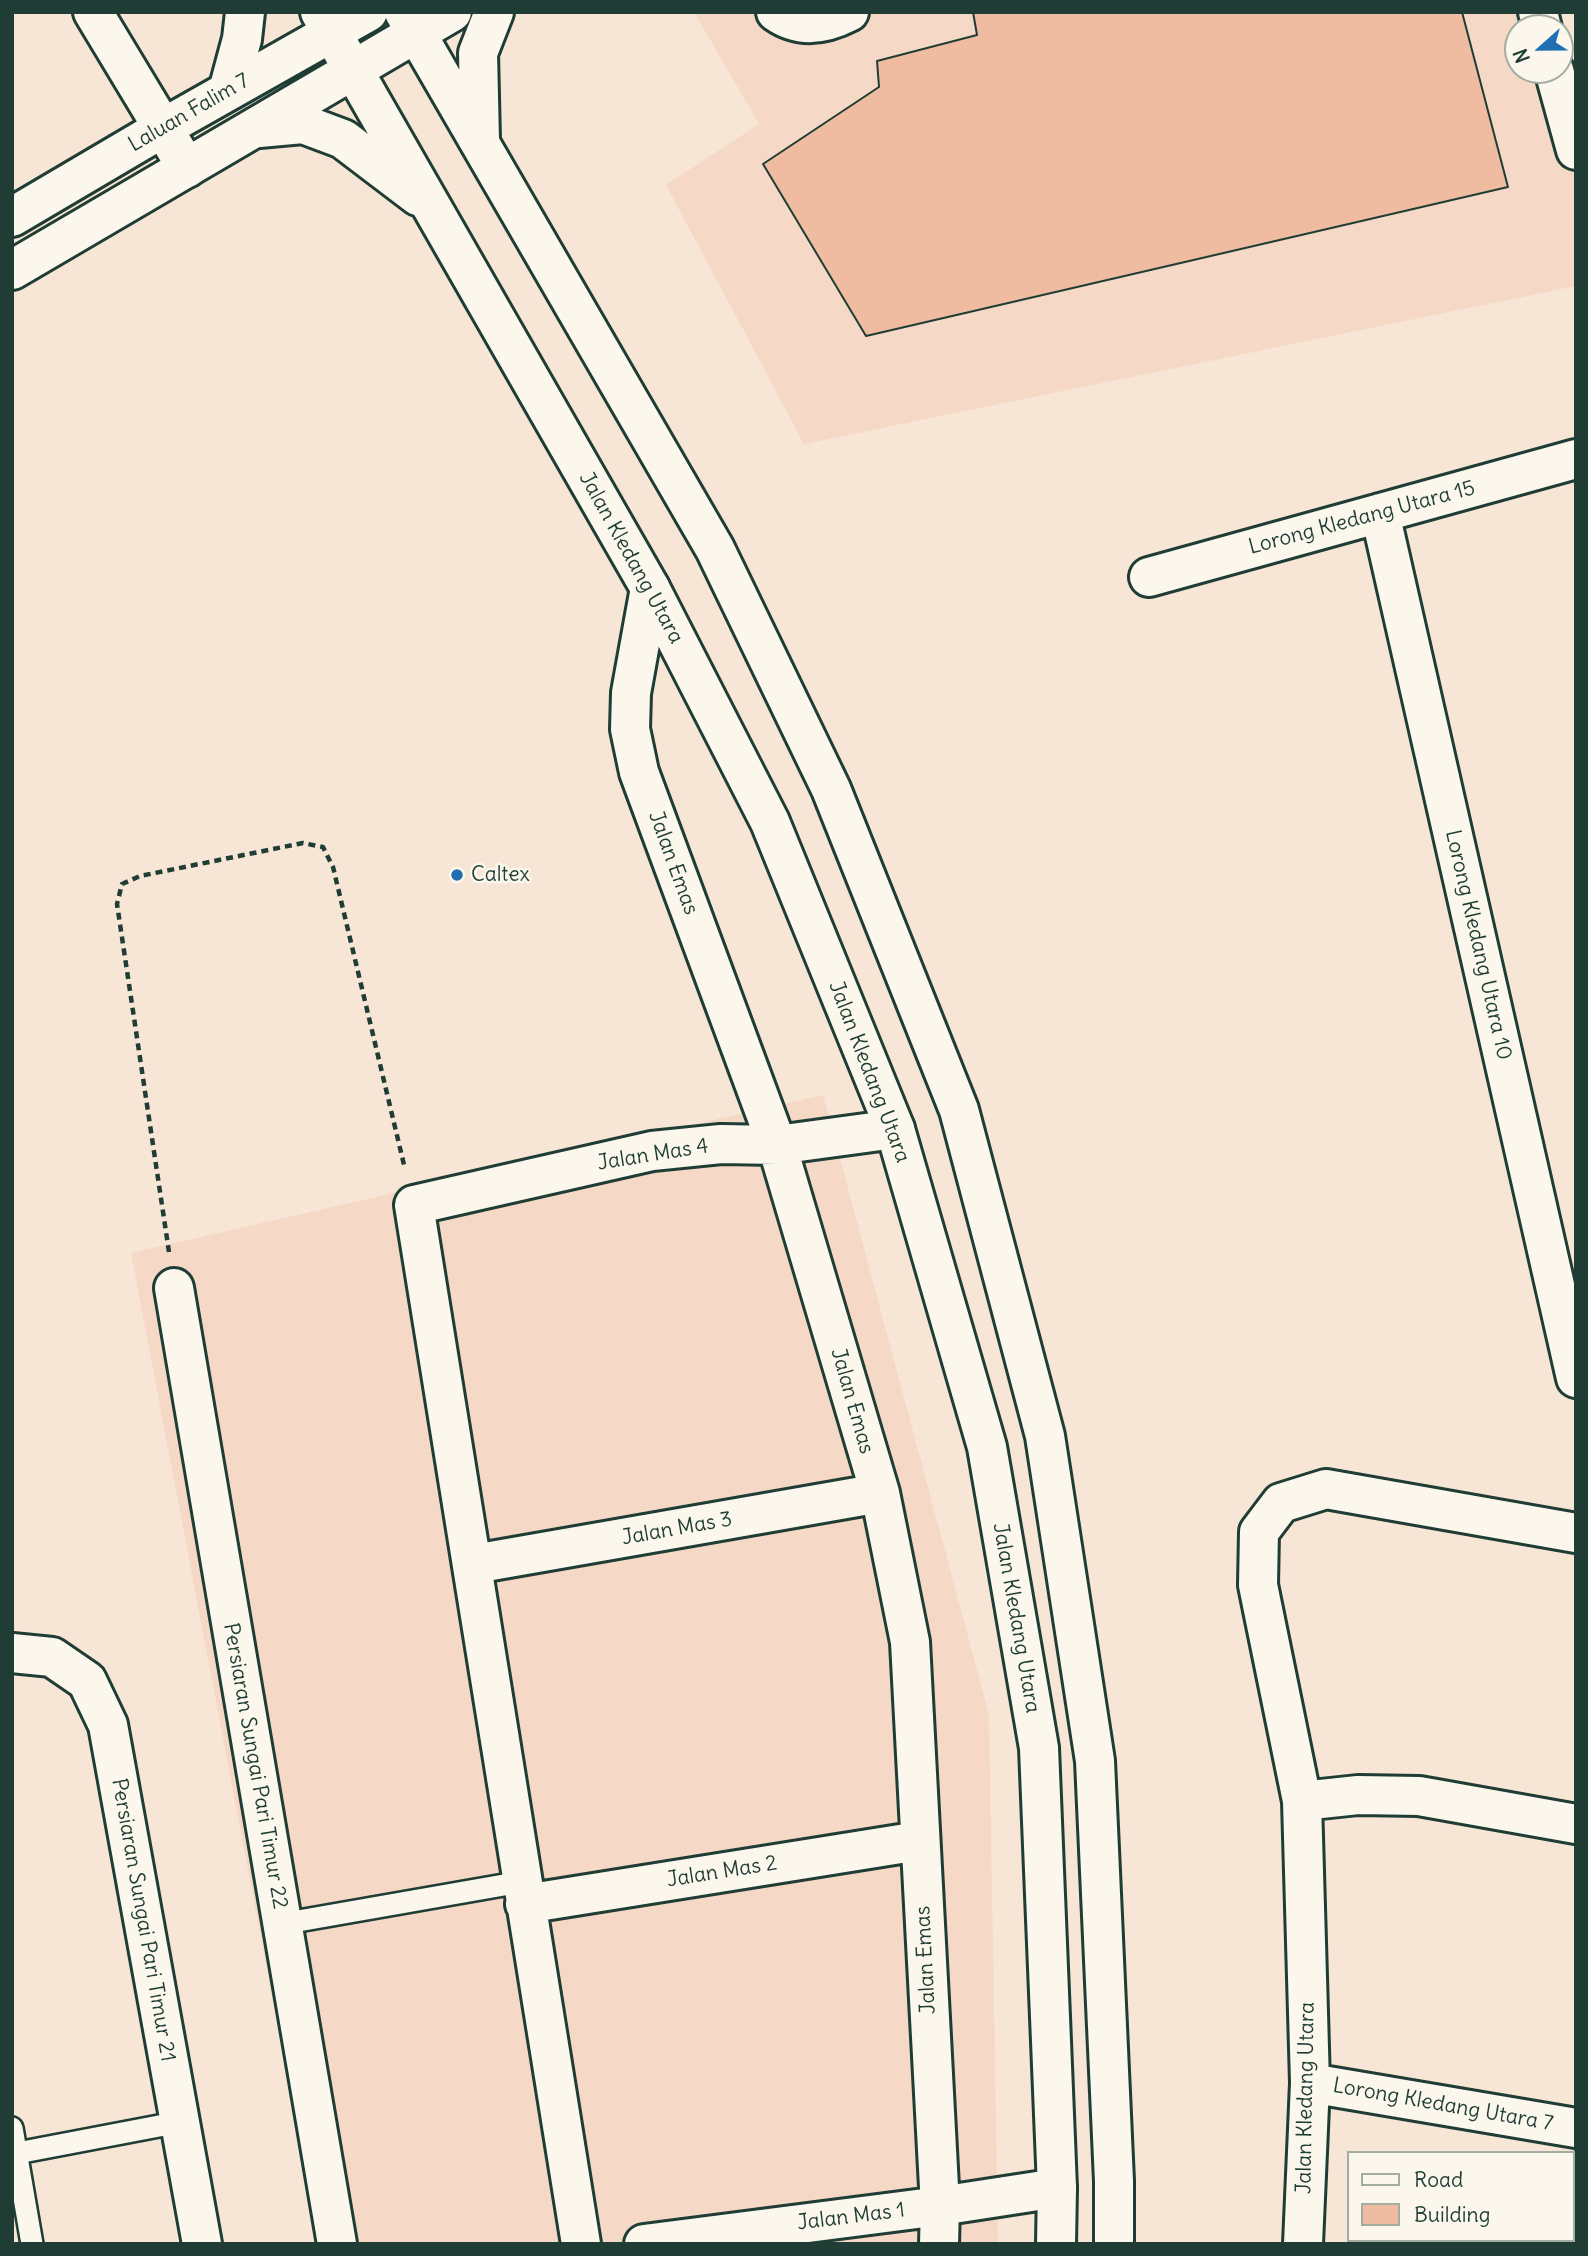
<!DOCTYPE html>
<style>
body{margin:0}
#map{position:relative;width:1588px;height:2256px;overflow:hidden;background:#f7e5d6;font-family:Delius,sans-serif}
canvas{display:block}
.frame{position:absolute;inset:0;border:14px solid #1f3d34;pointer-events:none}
.legend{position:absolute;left:1347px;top:2151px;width:228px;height:91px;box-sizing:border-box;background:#fbf7ec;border:2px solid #a3ada2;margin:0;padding:9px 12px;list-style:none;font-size:21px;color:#1f3d34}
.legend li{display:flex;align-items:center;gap:14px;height:35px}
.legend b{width:35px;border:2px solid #a3ada2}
.north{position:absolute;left:1504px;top:14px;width:70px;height:70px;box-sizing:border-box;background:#fbf7ec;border:2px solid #a3ada2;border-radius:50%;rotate:249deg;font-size:19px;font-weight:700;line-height:28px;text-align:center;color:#1f3d34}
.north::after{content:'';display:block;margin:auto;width:24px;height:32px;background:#1f6fb2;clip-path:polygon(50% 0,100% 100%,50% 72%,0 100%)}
</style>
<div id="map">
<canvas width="1588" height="2256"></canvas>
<div class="frame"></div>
<ul class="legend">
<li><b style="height:9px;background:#fbf7ec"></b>Road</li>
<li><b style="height:19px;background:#efbca1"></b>Building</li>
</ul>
<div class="north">N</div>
</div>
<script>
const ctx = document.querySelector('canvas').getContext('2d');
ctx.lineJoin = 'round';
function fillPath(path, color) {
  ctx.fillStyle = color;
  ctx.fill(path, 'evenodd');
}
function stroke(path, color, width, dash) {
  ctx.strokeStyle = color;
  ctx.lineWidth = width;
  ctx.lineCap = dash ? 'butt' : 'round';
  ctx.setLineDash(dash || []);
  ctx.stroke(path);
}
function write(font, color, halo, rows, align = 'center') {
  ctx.font = font + ' Delius,sans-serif';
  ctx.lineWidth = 5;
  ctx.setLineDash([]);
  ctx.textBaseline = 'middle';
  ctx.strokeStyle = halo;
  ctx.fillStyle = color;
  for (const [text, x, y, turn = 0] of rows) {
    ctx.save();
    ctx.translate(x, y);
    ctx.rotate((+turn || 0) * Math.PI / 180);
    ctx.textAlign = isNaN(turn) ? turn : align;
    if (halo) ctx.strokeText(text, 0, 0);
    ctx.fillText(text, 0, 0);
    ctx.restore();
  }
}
const built = new Path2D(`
 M694,12H1538L1542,28H1518V70H1551L1576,183V286L804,444L666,185L759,124Z
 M823,1095L989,1715L998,2244H319L131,1253Z`);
const building = new Path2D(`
 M973,12H1462L1508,187L866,336L763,164L879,87L877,61L977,35Z`);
const path = new Path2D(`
 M169,1252L117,904L122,884L140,876L303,843L323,847L333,867L405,1169`);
const lane = new Path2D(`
 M281,1924L521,1882
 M12,2128L32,2244
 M12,2154L180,2122`);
const street = new Path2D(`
 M93,12L187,168
 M776,12C800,29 824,25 849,12
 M1538,12L1542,28
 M1554,70L1576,150
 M1380,513L1576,1378
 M1149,577L1576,459
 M650,588L631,693L630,729L639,772L777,1145L880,1493L910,1642L940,2206L939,2244
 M174,1288L337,2244
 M474,1564L880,1493
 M12,1653L52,1657L87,1681L108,1725L202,2244
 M1302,1801L1358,1795L1419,1796L1576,1824
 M525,1904L919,1841
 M1310,2083L1576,2128
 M581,2244C524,1898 471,1551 414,1205L652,1151L721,1144L777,1145L895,1129
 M644,2244L940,2206L1057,2188
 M1303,2244L1310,2083L1302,1801L1258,1585L1259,1532L1281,1503L1326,1489L1576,1533`);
const secondary = new Path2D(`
 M320,12L650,588L770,822L895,1129L987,1447L1039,1748L1057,2188L1056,2244
 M404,12L715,549L831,789L959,1110L1045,1436L1095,1761L1114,2181V2244
 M228,91L242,39L245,12
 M259,128L303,124L343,139L418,196
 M480,140L478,53L494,12
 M12,217L163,128L368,12
 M12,270L452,12`);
const markers = [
 [457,875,7,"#1f6fb2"]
];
const streetNames = [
 ["Laluan Falim 7",189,113,-30],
 ["Lorong Kledang Utara 15",1362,518,-15],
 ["Jalan Kledang Utara",631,558,61],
 ["Jalan Emas",673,863,70],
 ["Lorong Kledang Utara 10",1478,945,77],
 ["Jalan Kledang Utara",869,1072,69],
 ["Jalan Mas 4",653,1155,-9],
 ["Jalan Emas",852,1401,74],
 ["Jalan Mas 3",677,1529,-10],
 ["Jalan Kledang Utara",1016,1618,80],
 ["Persiaran Sungai Pari Timur 22",255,1766,80],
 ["Jalan Mas 2",722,1872,-9],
 ["Persiaran Sungai Pari Timur 21",143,1920,80],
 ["Jalan Emas",926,1960,-93],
 ["Jalan Kledang Utara",1306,2098,-89],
 ["Lorong Kledang Utara 7",1443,2105,10],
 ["Jalan Mas 1",851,2217,-7]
];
const poiNames = [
 ["Caltex",471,875]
];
fillPath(built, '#f5d9c6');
fillPath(building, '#efbca1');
stroke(building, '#1f3d34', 2);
stroke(lane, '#1f3d34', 26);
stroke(street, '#1f3d34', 44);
stroke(secondary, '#1f3d34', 44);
stroke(path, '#1f3d34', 4.5, [7, 5]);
stroke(lane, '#fbf7ec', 21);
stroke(street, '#fbf7ec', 38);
stroke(secondary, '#fbf7ec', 38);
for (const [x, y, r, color] of markers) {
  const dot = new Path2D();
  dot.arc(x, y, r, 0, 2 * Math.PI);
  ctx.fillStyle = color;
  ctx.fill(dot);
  stroke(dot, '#fbf7ec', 2.5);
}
write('21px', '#1f3d34', '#fbf7ec', streetNames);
write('21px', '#1f3d34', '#fbf7ec', poiNames, 'left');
</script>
